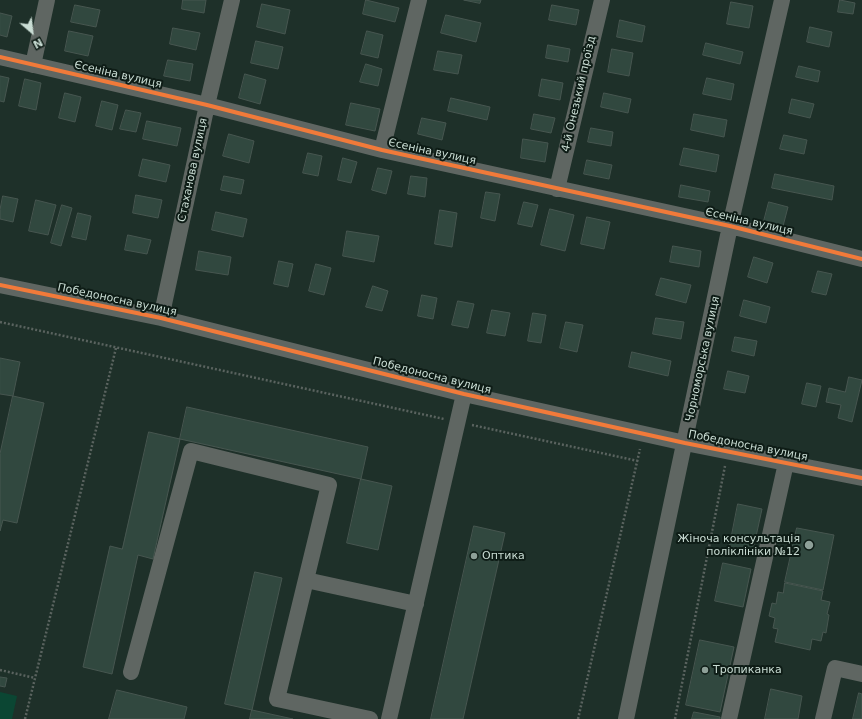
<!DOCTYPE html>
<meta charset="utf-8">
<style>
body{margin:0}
#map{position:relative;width:862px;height:719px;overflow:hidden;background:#1e3029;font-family:"DejaVu Sans",sans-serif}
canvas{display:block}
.north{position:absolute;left:12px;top:12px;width:40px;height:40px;-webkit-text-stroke:3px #0e1c16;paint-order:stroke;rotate:152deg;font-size:11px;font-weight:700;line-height:16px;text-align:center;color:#caddd4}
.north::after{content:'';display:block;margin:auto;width:14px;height:18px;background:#caddd4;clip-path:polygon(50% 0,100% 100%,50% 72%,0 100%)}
</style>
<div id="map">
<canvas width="862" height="719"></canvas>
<div class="north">N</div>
</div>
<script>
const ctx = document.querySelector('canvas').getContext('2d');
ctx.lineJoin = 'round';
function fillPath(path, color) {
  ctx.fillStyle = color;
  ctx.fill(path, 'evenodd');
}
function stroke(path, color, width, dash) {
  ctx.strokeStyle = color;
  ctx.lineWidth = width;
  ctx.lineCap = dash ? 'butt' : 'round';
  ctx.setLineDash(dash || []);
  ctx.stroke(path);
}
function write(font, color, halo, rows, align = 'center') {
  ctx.font = font + ' "DejaVu Sans",sans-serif';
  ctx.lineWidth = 4;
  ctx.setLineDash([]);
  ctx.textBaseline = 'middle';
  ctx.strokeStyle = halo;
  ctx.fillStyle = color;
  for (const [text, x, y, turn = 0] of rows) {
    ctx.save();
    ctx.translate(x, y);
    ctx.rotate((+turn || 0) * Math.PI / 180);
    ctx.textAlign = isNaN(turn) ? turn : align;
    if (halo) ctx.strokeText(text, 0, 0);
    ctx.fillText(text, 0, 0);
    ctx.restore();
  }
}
const green = new Path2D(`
 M0,692L17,696L12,719H0Z`);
const building = new Path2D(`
 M183,0H206L204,13L182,9Z
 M366,0L399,8L395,22L363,14Z
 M464,0H481L480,3Z
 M840,0L855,3L853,14L838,12Z
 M731,2L753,6L749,28L727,24Z
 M262,4L290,10L285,34L257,27Z
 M75,5L100,10L96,27L71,22Z
 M552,5L579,10L576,25L549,20Z
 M0,13L12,16L7,37L0,35Z
 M446,15L481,23L476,42L441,33Z
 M620,20L645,26L642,42L617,37Z
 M810,27L832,32L829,47L807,42Z
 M173,28L200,33L196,50L170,44Z
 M69,31L93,36L88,56L65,51Z
 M367,31L383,35L378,58L361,54Z
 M256,41L283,47L278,69L251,63Z
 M706,43L743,52L740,64L703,55Z
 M548,45L570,49L568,62L546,58Z
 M612,49L633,53L629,76L608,72Z
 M438,51L462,55L458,74L434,70Z
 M168,60L193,64L190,81L164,76Z
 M366,64L382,69L378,86L360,82Z
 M799,66L820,71L818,82L796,77Z
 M245,74L266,80L260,104L239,98Z
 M0,76L9,78L4,102L0,101Z
 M707,78L734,84L731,100L703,94Z
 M25,79L41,83L36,110L19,106Z
 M542,79L563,83L560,100L539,96Z
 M65,93L81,97L75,122L59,118Z
 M604,93L631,99L628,113L601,107Z
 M451,98L490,107L487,120L448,111Z
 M792,99L814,104L810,118L789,113Z
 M102,101L118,105L112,130L96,126Z
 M351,103L380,109L375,131L346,125Z
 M126,110L141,113L136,132L120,129Z
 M534,114L555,118L551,133L531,129Z
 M694,114L727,120L724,137L691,130Z
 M422,118L446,123L442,140L418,134Z
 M147,121L181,128L177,146L143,139Z
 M591,128L613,132L611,146L588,142Z
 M229,134L254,141L249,163L223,156Z
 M784,135L807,140L804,154L780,149Z
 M523,139L548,143L545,162L521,158Z
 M684,148L719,155L716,172L680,165Z
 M308,153L322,156L318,176L303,173Z
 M343,158L357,162L351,183L338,180Z
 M143,159L170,165L166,182L139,176Z
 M587,160L612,165L609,179L584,174Z
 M378,168L392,171L386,194L372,190Z
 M775,174L834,186L832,200L772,188Z
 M224,176L244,180L241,194L221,190Z
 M411,176L427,178L425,197L408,194Z
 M681,185L710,191L708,202L679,197Z
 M486,192L500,194L495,221L481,218Z
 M136,195L162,200L158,218L133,213Z
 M3,196L18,199L13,222L0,219V210Z
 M36,200L56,205L48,235L29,231Z
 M524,202L538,205L532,227L518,224Z
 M769,202L788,207L782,230L763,225Z
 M62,205L72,208L61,246L51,243Z
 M550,209L574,215L565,251L541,245Z
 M440,210L457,213L452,247L435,244Z
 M216,212L247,219L243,237L212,230Z
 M78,213L91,216L86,240L72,237Z
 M587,217L610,222L604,249L581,244Z
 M347,231L379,236L374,262L343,256Z
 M128,235L151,240L147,254L125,250Z
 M673,246L701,251L699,267L670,262Z
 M199,251L231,257L228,275L196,270Z
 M754,257L773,263L767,283L748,277Z
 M279,261L293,264L288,287L274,284Z
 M316,264L331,268L324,295L309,291Z
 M818,271L832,274L826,295L812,292Z
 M661,278L691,285L686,303L656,295Z
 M373,286L388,291L382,311L366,307Z
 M422,295L437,298L433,319L418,316Z
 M744,300L770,307L766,323L740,316Z
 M458,301L474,304L468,328L452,325Z
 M492,310L510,313L505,336L487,333Z
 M533,313L546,315L541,343L528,341Z
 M656,318L684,322L681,339L653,334Z
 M566,322L583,325L577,352L560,348Z
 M735,337L757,341L754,356L732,351Z
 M632,352L671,361L668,376L629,367Z
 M0,358L20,362L13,396L0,394Z
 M728,371L749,376L745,393L724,389Z
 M849,377L862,380L852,422L838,418L841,405L826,402L829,388L845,392Z
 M807,383L821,386L816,407L802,404Z
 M13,396L44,403L17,523L3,520L0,531V454Z
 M187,407L368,447L361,479L180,439Z
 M149,432L180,439L153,559L138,555L112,674L83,667L110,546L122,549Z
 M361,479L392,486L378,550L347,543Z
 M738,504L762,509L752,555L729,550Z
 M474,526L505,533L463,719H431Z
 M797,528L834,535L823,590L785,582Z
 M723,563L751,569L743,607L715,601Z
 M255,572L282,578L252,710L225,704Z
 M785,583L823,591L821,600L830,602L827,614L829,615L826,633L823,632L821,641L812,639L810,650L775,642L778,629L773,628L775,618L769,616L772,603L776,604L778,592L783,593Z
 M700,640L734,647L720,712L686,705Z
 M0,677L7,678L5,687L0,686Z
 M771,689L802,696L798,719H765Z
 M117,690L187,707L184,719H109Z
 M859,693L862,694V719H853Z
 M252,710L293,719H250Z
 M694,712L720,717V719H692Z`);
const path = new Path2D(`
 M0,322L444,419
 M472,425L638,461
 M0,670L35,678
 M25,719L116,348
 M578,719L640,449
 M675,719L725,466`);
const minor = new Path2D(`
 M0,57L207,105L382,150L730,226L862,259
 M33,65L47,0
 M382,150L419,0
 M557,189L602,0
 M0,285L161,318L464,394L685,443L862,478
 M161,318L207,105L232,0
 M306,580L416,604
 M131,672L191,451L329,485L277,699L370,719
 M389,719L464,394
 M626,719L730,226L782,0
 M729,719L786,463
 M823,719L835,668L862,674`);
const cycleway = new Path2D(`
 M0,57L207,105L382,150L730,226L862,259
 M0,285L161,318L464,394L685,443L862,478`);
const markers = [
 [809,545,5,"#8ea098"],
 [474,556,4,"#8ea098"],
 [705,670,4,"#8ea098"]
];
const streetNames = [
 ["Єсеніна вулиця",118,75,13],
 ["4-й Онезький проїзд",579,94,-77],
 ["Єсеніна вулиця",432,152,12],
 ["Стаханова вулиця",193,170,-78],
 ["Єсеніна вулиця",749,222,13],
 ["Победоносна вулиця",117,300,12],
 ["Чорноморська вулиця",703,359,-78],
 ["Победоносна вулиця",432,376,14],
 ["Победоносна вулиця",748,446,11]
];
const poiNames = [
 ["Жіноча консультація",800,539,"right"],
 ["поліклініки №12",800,552,"right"],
 ["Оптика",482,556],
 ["Тропиканка",713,670]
];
fillPath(green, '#0b4633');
fillPath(building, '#31483f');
stroke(building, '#475650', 1);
stroke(path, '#5a635f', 2.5, [2, 2]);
stroke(minor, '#5f6662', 16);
stroke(cycleway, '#f17a3a', 4);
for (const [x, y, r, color] of markers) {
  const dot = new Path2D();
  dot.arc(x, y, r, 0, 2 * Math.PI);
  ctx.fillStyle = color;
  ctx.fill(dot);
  stroke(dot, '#0e1c16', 1.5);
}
write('11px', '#caddd4', '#0e1c16', streetNames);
write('11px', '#caddd4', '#0e1c16', poiNames, 'left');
</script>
